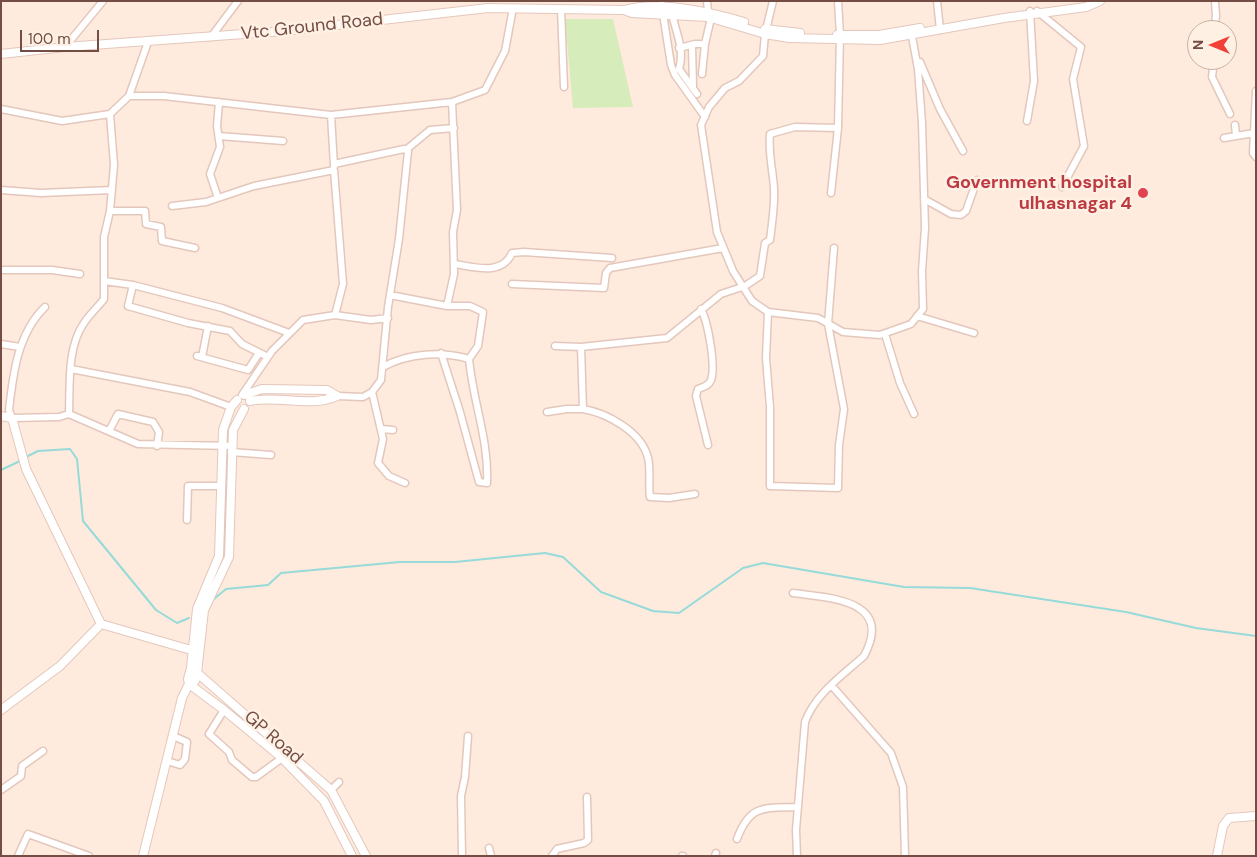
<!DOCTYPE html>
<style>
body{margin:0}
#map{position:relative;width:1257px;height:857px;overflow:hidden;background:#feebdd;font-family:"DM Sans",sans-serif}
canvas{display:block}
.frame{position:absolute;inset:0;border:2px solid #744d44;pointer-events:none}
.north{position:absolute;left:1187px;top:20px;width:50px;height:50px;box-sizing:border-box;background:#fff0e4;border:1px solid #c7afa4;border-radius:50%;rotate:270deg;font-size:14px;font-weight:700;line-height:20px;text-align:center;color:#744d44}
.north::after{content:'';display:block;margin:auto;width:18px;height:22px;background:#f24037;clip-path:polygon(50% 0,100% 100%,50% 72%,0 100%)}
.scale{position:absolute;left:20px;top:30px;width:79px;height:22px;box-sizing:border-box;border:2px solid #744d44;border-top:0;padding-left:6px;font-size:15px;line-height:18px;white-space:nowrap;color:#744d44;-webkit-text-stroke:4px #fff0e4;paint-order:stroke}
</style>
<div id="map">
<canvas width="1257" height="857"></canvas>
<div class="frame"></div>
<div class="north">N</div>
<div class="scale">100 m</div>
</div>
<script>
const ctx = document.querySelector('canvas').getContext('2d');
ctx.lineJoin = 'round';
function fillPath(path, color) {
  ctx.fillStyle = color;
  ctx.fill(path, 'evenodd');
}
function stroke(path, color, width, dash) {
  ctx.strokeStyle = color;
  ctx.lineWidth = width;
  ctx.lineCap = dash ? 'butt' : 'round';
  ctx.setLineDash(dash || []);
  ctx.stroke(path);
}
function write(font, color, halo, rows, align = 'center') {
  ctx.font = font + ' "DM Sans",sans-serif';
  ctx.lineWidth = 5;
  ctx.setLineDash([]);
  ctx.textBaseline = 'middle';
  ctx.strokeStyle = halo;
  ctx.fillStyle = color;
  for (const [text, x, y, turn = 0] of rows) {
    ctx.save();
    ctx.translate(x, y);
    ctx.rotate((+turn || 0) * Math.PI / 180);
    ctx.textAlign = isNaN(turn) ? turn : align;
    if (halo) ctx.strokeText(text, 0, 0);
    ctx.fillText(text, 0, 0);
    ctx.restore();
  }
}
const green = new Path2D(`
 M565,19H613L633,107L573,108Z`);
const stream = new Path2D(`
 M26,457L38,451L70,449L77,459L83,521L156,610L177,623L189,618
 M1,470L22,460
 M214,599L226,589L268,585L281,573L400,562H455L545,553L563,557L601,592L653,611L679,613L743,568L763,563L904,587L970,588L1126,612L1196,628L1256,636`);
const minor = new Path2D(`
 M661,1L671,65L675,75L705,117
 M707,1L708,11
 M937,1L940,30
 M561,9L564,87
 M1037,11L1081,47L1073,79L1084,146L1062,187
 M672,14C676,32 685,51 679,69L697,94
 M1214,30L1216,16L1215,1
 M211,37L238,1
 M692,46L693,87
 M65,47L103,1
 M679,48L695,44H705L711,18
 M1214,60L1212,77L1230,114
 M920,62L940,109L963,151
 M702,74L705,44
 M1256,91L1253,153L1256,157
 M129,96L148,42
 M1,109L62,121L110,114L129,96H164L331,115L452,102L485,90L505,51L513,8
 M331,115L334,166
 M1027,121L1034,81L1030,11
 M1235,125L1236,135
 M219,136L283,141
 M1224,138L1254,133
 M407,149L430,130L454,128
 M334,164L404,149L408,151L399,239L388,307L381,380L372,392L363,397L337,396
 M1,190L41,193L112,190
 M831,193L838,128L840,35L838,1
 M218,198L210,174L220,147L217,126L219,102
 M924,199L951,214L961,215L966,211L977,180
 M172,206L206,202L254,186L334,170L343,284L335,315
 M110,211H145L146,224L161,227L162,241L195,248
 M454,264C475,267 502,276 512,253L524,252L612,258
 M1,270H52L80,274
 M104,281L133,285L222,308L289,333
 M512,284L604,288L606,273L610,268L723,248
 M133,285L128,306L188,323L230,331L242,344L268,357
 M390,295L447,306H470L483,312L478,346L469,359
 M447,306L454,274L453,232L457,210L452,102
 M45,307C18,333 13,373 9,410L12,418L59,417L69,414C70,385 67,347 84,323C90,314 98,307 104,299V237L110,211L114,165L110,114
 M701,309C708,322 716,366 711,380C709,386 703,387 698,389L696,396L708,445
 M768,312L766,358L770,407V486L838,488L839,445L844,409L828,324L834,248
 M768,312L818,318L843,332L880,335L911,324L923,309L922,271L925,228L922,123L918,69L911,31
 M768,312L752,301L733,271L717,232L701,125L709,107L725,88L739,81L763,56L765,34L773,1
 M917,316L974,333
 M885,334L900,383L914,414
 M1,344L20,347
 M555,346L581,347
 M197,356L248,370L259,353
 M202,357L208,326
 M383,367C408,353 442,351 469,359C473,402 489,440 487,483L479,482L460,412L441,353
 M71,369L190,392L231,407
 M372,392L383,439L378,463L389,476L405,483
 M242,395L272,351L303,320L335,315L371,320L388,318
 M583,409C607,413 642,432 648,458C651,471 648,484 650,497L669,498L695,494
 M547,412L567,409H583L581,347L667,338L721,294L745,286L760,276L765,243L770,240C772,223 775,205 774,189C773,170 768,153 770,134L795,127L838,128
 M69,414L138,444L232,446
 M381,429L393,430
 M109,431L118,414L153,422L159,432L157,446
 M231,452L271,455
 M187,520L188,486H221
 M793,593C831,598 894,600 864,656C843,675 815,694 805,722L796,830L797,856
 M832,686L891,753L903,787L905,856
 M224,710L209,734L229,752L232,760L252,777H256L282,758
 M167,761L180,765L185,759L187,742L173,736
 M1,790L21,776L22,766L43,751
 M331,790L339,782
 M737,839C750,804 764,808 798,807
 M489,848L491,856
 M18,856L28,834L89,856
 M462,856L461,796L465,777L468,736
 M552,856L557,849L584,843L588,840L587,797
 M682,856H683
 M715,856L716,853`);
const tertiary = new Path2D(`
 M624,10C659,0 710,12 744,22
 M765,29L800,33
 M837,35H879L920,28
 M1,54L65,47L285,31L488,8L624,10L632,13L708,17L765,34L789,38L880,40L1004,18L1086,7L1100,1
 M244,395L262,389L327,390L337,396
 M250,401C279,395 311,408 337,396
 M1,416L12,418L26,469L101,624L60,666L1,710
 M101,624L198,652
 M195,671L331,790L366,856
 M189,684L188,679L191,668L197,609L219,556L223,430L231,407L237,400
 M189,684L224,710L282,758L324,801L352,856
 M143,856L182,698L189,684L195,681L197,673L204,610L229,557L233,430L244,409
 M1217,856L1223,826L1229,818L1256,816`);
const markers = [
 [1143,193,6,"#e0444e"]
];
const streetNames = [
 ["Vtc Ground Road",312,27,-6],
 ["GP Road",273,738,41]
];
const healthNames = [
 ["Government hospital",1132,183],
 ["ulhasnagar 4",1132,204]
];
fillPath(green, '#d7ecbb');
stroke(stream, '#96dad9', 2);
stroke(minor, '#e4c7bc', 9);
stroke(tertiary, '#e4c7bc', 10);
stroke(minor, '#fff', 6);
stroke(tertiary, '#fff', 8);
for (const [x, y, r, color] of markers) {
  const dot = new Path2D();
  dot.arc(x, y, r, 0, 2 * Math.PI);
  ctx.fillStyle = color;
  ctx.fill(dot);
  stroke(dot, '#fff0e4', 2);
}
write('18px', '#744d44', '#fff0e4', streetNames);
write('bold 18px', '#be3a42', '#fff0e4', healthNames, 'right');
</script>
